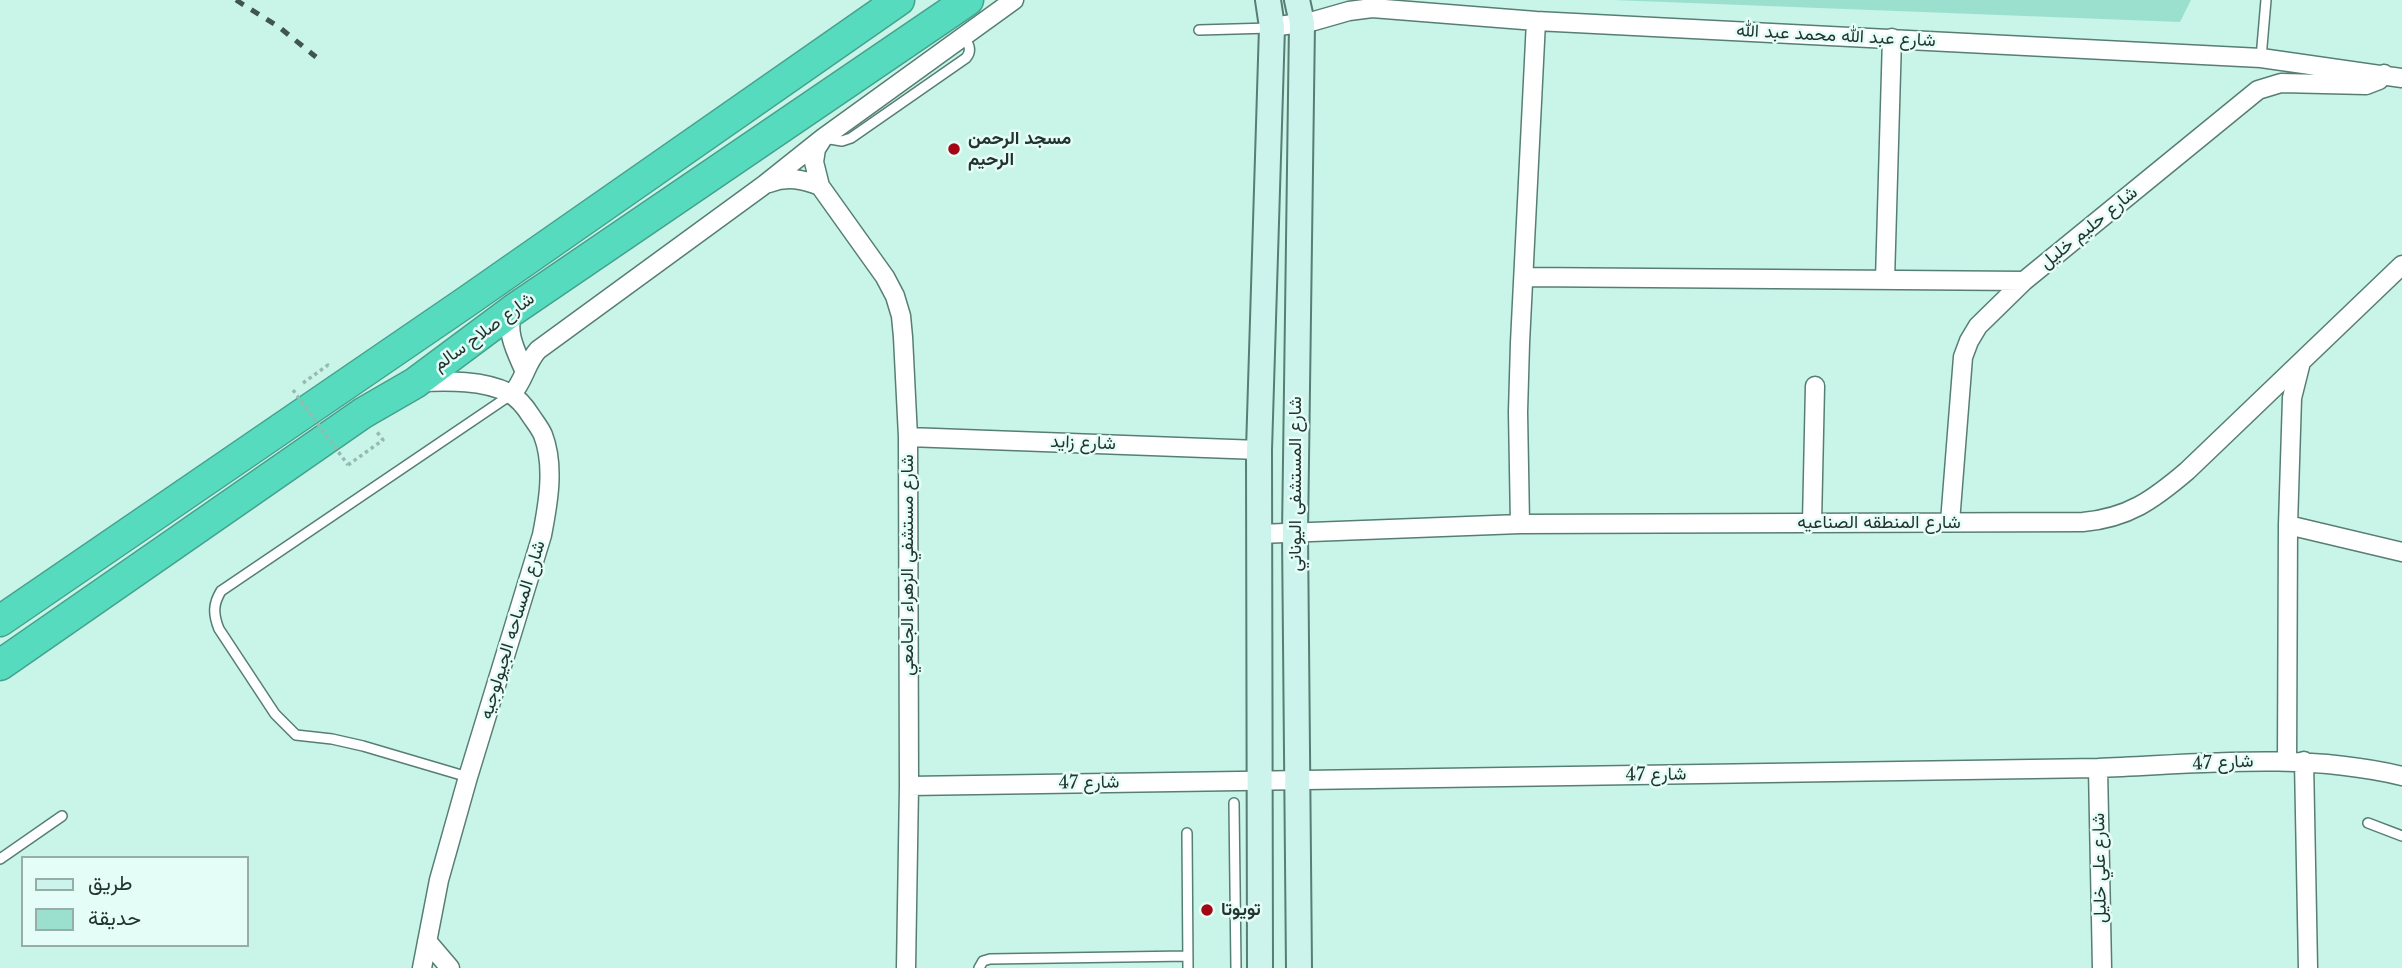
<!DOCTYPE html>
<meta charset="utf-8">
<style>
body{margin:0}
#map{position:relative;width:2402px;height:968px;overflow:hidden;background:#c9f4e8;font-family:"Libre Baskerville",Vazirmatn,serif}
canvas{display:block}
.legend{position:absolute;left:21px;top:856px;width:228px;height:91px;box-sizing:border-box;background:#e4fdf6;border:2px solid #97ada7;margin:0;padding:9px 12px;list-style:none;font-size:21px;color:#233430}
.legend li{display:flex;align-items:center;gap:14px;height:35px}
.legend b{width:35px;border:2px solid #97ada7}
</style>
<div id="map">
<canvas width="2402" height="968"></canvas>
<ul class="legend">
<li><b style="height:9px;background:#cdf4ec"></b>طريق</li>
<li><b style="height:19px;background:#9be0ce"></b>حديقة</li>
</ul>
</div>
<script>
const ctx = document.querySelector('canvas').getContext('2d');
ctx.lineJoin = 'round';
function fillPath(path, color) {
  ctx.fillStyle = color;
  ctx.fill(path, 'evenodd');
}
function stroke(path, color, width, dash) {
  ctx.strokeStyle = color;
  ctx.lineWidth = width;
  ctx.lineCap = dash ? 'butt' : 'round';
  ctx.setLineDash(dash || []);
  ctx.stroke(path);
}
function write(font, color, halo, rows, align = 'center') {
  ctx.font = font + ' "Libre Baskerville",Vazirmatn,serif';
  ctx.lineWidth = 5;
  ctx.setLineDash([]);
  ctx.textBaseline = 'middle';
  ctx.strokeStyle = halo;
  ctx.fillStyle = color;
  for (const [text, x, y, turn = 0] of rows) {
    ctx.save();
    ctx.translate(x, y);
    ctx.rotate((+turn || 0) * Math.PI / 180);
    ctx.textAlign = isNaN(turn) ? turn : align;
    if (halo) ctx.strokeText(text, 0, 0);
    ctx.fillText(text, 0, 0);
    ctx.restore();
  }
}
const green = new Path2D(`
 M1613,0H2191L2180,22Z`);
const path = new Path2D(`
 M303,383L328,365L330,367
 M348,465L383,440L377,432`);
const lane = new Path2D(`
 M1199,30L1270,28
 M2261,58L2266,0
 M824,138L842,141L851,138L966,58C973,50 968,43 963,35
 M468,777L363,746L332,739L296,735L275,714L219,629C213,614 213,604 221,591L512,394
 M1234,803L1236,968
 M2368,823L2402,836
 M1187,833L1188,968
 M0,859L62,816
 M979,968L983,961L990,959L1188,956`);
const street = new Path2D(`
 M1272,27L1314,21L1349,11L1372,8L1536,21L2261,58L2402,78
 M823,138L816,149L814,162L820,186L885,277L895,296L901,316L903,337L908,437L909,786L906,968
 M769,183C787,176 803,179 820,186
 M1525,277L2024,281
 M1885,280L1892,38
 M513,310C505,333 516,351 525,372
 M420,382C449,381 483,380 509,393C518,398 526,408 531,416C535,422 540,428 543,435C555,466 548,504 542,535L468,777L439,880L422,968
 M512,394C524,381 526,363 538,350L764,185L823,138L1014,0
 M908,437L1259,450
 M1950,522L1963,357L1969,341L1978,326L2024,281L2258,90L2281,83L2366,85L2379,80L2384,74
 M1812,523L1815,386
 M1520,524L1518,412L1520,343L1536,21
 M2288,525L2402,552
 M1259,534L1520,524L2083,522C2128,518 2153,500 2187,471L2402,265
 M2287,760L2288,525L2292,398L2301,362
 M2304,761L2308,968
 M2098,768L2102,968
 M909,786L2098,768C2201,764 2300,752 2402,776
 M427,941L450,968`);
const secondary = new Path2D(`
 M1297,0L1302,23L1295,533L1299,968
 M1260,968L1259,450L1272,27L1268,0`);
const highway = new Path2D(`
 M0,621L466,302L899,0
 M0,665L363,413L415,383L513,310L968,0`);
const rail = new Path2D(`
 M236,0L279,27L316,57`);
const pathBridge = new Path2D(`
 M293,390L348,465`);
const markers = [
 [954,149,7,"#a20713"],
 [1207,910,7,"#a20713"]
];
const streetNames = [
 ["شارع عبد الله محمد عبد الله",1836,36,3],
 ["شارع حليم خليل",2089,228,-39],
 ["شارع صلاح سالم",484,332,-36],
 ["شارع زايد",1083,443,2],
 ["شارع المستشفى اليوناني",1296,484,-90],
 ["شارع المنطقه الصناعيه",1879,523],
 ["شارع مستشفي الزهراء الجامعي",908,565,-90],
 ["شارع المساحه الجيولوجيه",513,630,-73],
 ["شارع 47",2223,763,-3],
 ["شارع 47",1656,775,-1],
 ["شارع 47",1089,783,-1],
 ["شارع علي خليل",2100,868,-91]
];
const poiNames = [
 ["مسجد الرحمن",968,139],
 ["الرحيم",968,160],
 ["تويوتا",1221,910]
];
fillPath(green, '#9be0ce');
stroke(lane, '#577e74', 12);
stroke(street, '#577e74', 21);
stroke(secondary, '#577e74', 28);
stroke(highway, '#45a18d', 33);
stroke(path, '#96b9b0', 3.5, [3.5, 3.5]);
stroke(lane, '#fff', 9);
stroke(street, '#fff', 18);
stroke(secondary, '#cdf4ec', 24);
stroke(highway, '#57dbbf', 30);
stroke(rail, '#3f554f', 5, [9, 9]);
stroke(pathBridge, '#96b9b0', 3.5, [3.5, 3.5]);
for (const [x, y, r, color] of markers) {
  const dot = new Path2D();
  dot.arc(x, y, r, 0, 2 * Math.PI);
  ctx.fillStyle = color;
  ctx.fill(dot);
  stroke(dot, '#e4fdf6', 2.5);
}
write('18px', '#233430', '#e4fdf6', streetNames);
write('bold 18px', '#233430', '#e4fdf6', poiNames, 'left');
</script>
